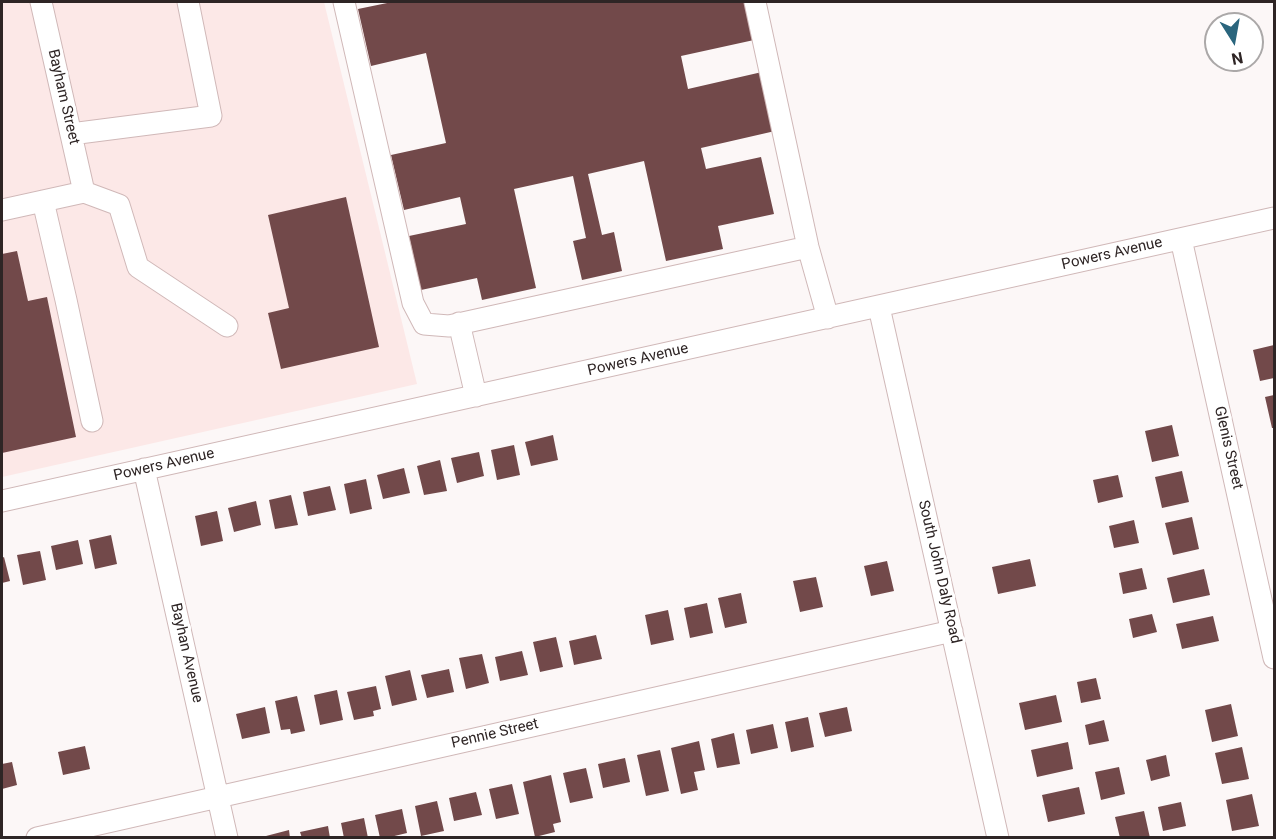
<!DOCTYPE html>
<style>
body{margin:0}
#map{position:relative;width:1276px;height:839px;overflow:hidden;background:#fcf7f7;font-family:Roboto,sans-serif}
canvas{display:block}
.frame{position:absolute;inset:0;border:3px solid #2e2525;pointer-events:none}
.north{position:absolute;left:1204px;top:12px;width:60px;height:60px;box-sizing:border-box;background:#fff;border:2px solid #aba8a8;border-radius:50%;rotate:169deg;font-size:16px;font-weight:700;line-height:24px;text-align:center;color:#2e2525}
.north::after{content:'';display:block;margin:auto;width:21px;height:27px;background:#2a657d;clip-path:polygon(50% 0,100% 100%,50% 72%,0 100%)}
</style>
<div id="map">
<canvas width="1276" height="839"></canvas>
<div class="frame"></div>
<div class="north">N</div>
</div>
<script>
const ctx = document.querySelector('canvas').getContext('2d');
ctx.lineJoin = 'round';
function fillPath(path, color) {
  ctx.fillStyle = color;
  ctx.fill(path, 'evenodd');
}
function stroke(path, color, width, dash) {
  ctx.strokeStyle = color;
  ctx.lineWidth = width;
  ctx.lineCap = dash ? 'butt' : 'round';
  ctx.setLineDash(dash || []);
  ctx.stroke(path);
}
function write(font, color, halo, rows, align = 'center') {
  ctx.font = font + ' Roboto,sans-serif';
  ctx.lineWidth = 6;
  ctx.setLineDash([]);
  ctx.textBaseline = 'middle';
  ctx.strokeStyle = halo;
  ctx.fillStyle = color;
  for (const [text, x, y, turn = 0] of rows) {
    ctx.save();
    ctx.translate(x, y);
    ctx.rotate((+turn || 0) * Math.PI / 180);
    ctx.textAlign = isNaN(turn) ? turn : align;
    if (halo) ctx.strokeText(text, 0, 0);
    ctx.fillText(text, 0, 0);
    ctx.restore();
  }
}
const built = new Path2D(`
 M2,2H324L417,384L2,477Z`);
const building = new Path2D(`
 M392,2H745L754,40L681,56L688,89L762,72L775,131L701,148L706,169L761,157L774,214L718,226L723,249L666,261L644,161L588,174L602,235L614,232L622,271L582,280L573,241L586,238L573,176L514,189L536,288L482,300L477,278L421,290L409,236L466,224L460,197L404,210L391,155L446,143L426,53L371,66L358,9Z
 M346,197L379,347L281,369L268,313L289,308L268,215Z
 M17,251L28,301L47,297L76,437L2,453V254Z
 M1274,345V378L1260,381L1253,350Z
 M1274,395V428H1272L1265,397Z
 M1172,425L1179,456L1152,462L1145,431Z
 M553,435L558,460L531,466L525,442Z
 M514,445L520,475L497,480L491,450Z
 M479,452L484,476L457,483L451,458Z
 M440,460L447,491L424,495L417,466Z
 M404,468L410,493L383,499L377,475Z
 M1182,471L1189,502L1162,508L1155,477Z
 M1118,475L1123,497L1098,503L1093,480Z
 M366,479L372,509L350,514L344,484Z
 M330,486L336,510L308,516L303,492Z
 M291,495L298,525L275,529L269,500Z
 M256,501L261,525L234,532L228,508Z
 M217,511L223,541L201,546L195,516Z
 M1192,517L1199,549L1173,555L1165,523Z
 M1134,520L1139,543L1114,548L1109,526Z
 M111,535L117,564L95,569L89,540Z
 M78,540L83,564L56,570L51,546Z
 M40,551L46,580L23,585L17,555Z
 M4,557L10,581L2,583V558Z
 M1030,559L1036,586L998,594L992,567Z
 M887,561L894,591L871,596L864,566Z
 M1142,568L1147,589L1123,594L1119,573Z
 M1204,569L1210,595L1173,603L1167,578Z
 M816,577L823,607L800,612L793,581Z
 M741,593L747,623L725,628L718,598Z
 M707,603L713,633L690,638L684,608Z
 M668,610L674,640L651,645L645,615Z
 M1152,614L1157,632L1133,638L1129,619Z
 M1213,616L1219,641L1182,649L1176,624Z
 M596,635L602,659L574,665L569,641Z
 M556,637L563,667L540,672L533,642Z
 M522,651L528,675L500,681L495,657Z
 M482,654L489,683L466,689L459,658Z
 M449,669L454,692L427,698L421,675Z
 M410,670L417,700L392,706L385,676Z
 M1096,678L1101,699L1081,703L1077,682Z
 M376,686L381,709L373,711L374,716L354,720L347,692Z
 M337,690L343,720L320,725L314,695Z
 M1056,695L1062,722L1025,730L1019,703Z
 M297,696L305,731L291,734L290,729L281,730L275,701Z
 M1231,704L1238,736L1212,742L1205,710Z
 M265,707L270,733L242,739L236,714Z
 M847,707L852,731L825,737L819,713Z
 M808,717L814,747L791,752L785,722Z
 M1104,720L1109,741L1089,745L1085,725Z
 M773,724L778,748L751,754L746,730Z
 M734,733L740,764L717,768L711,739Z
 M699,741L705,770L694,772L698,790L681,794L671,748Z
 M1068,742L1073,769L1037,777L1031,750Z
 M85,746L90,769L63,775L58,752Z
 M1242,747L1249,779L1222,784L1215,753Z
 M660,750L669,791L646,796L637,755Z
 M1166,755L1170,776L1151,781L1146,760Z
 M625,758L630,782L603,788L598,764Z
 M12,762L17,785L2,789V764Z
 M1119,767L1125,794L1101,800L1095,772Z
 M586,768L593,798L570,803L563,773Z
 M551,775L561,822L553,824L555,832L535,837L523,782Z
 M512,784L519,814L496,819L489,789Z
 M1079,787L1085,814L1048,822L1042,795Z
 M476,792L482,815L454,821L449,798Z
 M1252,794L1259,826L1232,831L1226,800Z
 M437,801L444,831L421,836L415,806Z
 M1181,802L1186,826L1163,831L1158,807Z
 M402,809L407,833L386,838H380L375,815Z
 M1144,811L1150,838H1120L1115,817Z
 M364,818L368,838H344L341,823Z
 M328,826L330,838H302L300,832Z
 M289,830L290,838H266V836Z`);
const minor = new Path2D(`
 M41,2L84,192
 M344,2L413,303L424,324L449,326L808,247
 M755,2L808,247L828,318
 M71,134L211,116L188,2
 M43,201L66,300L92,421
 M2,210L84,192L119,205L138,267L227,326
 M1181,239L1274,658
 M879,307L998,838
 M459,323L476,396
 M144,469L227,838
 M2,501L1274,218
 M37,838L952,631`);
const streetNames = [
 ["Bayham Street",63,97,77],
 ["Powers Avenue",1112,254,-13],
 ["Powers Avenue",638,360,-13],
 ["Glenis Street",1228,448,77],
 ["Powers Avenue",164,465,-13],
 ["South John Daly Road",939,572,77],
 ["Bayhan Avenue",186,653,77],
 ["Pennie Street",495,734,-13]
];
fillPath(built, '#fce8e7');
fillPath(building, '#72494a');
stroke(minor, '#d0b8b8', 23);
stroke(minor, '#fff', 21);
write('15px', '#2e2525', '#fff', streetNames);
</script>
